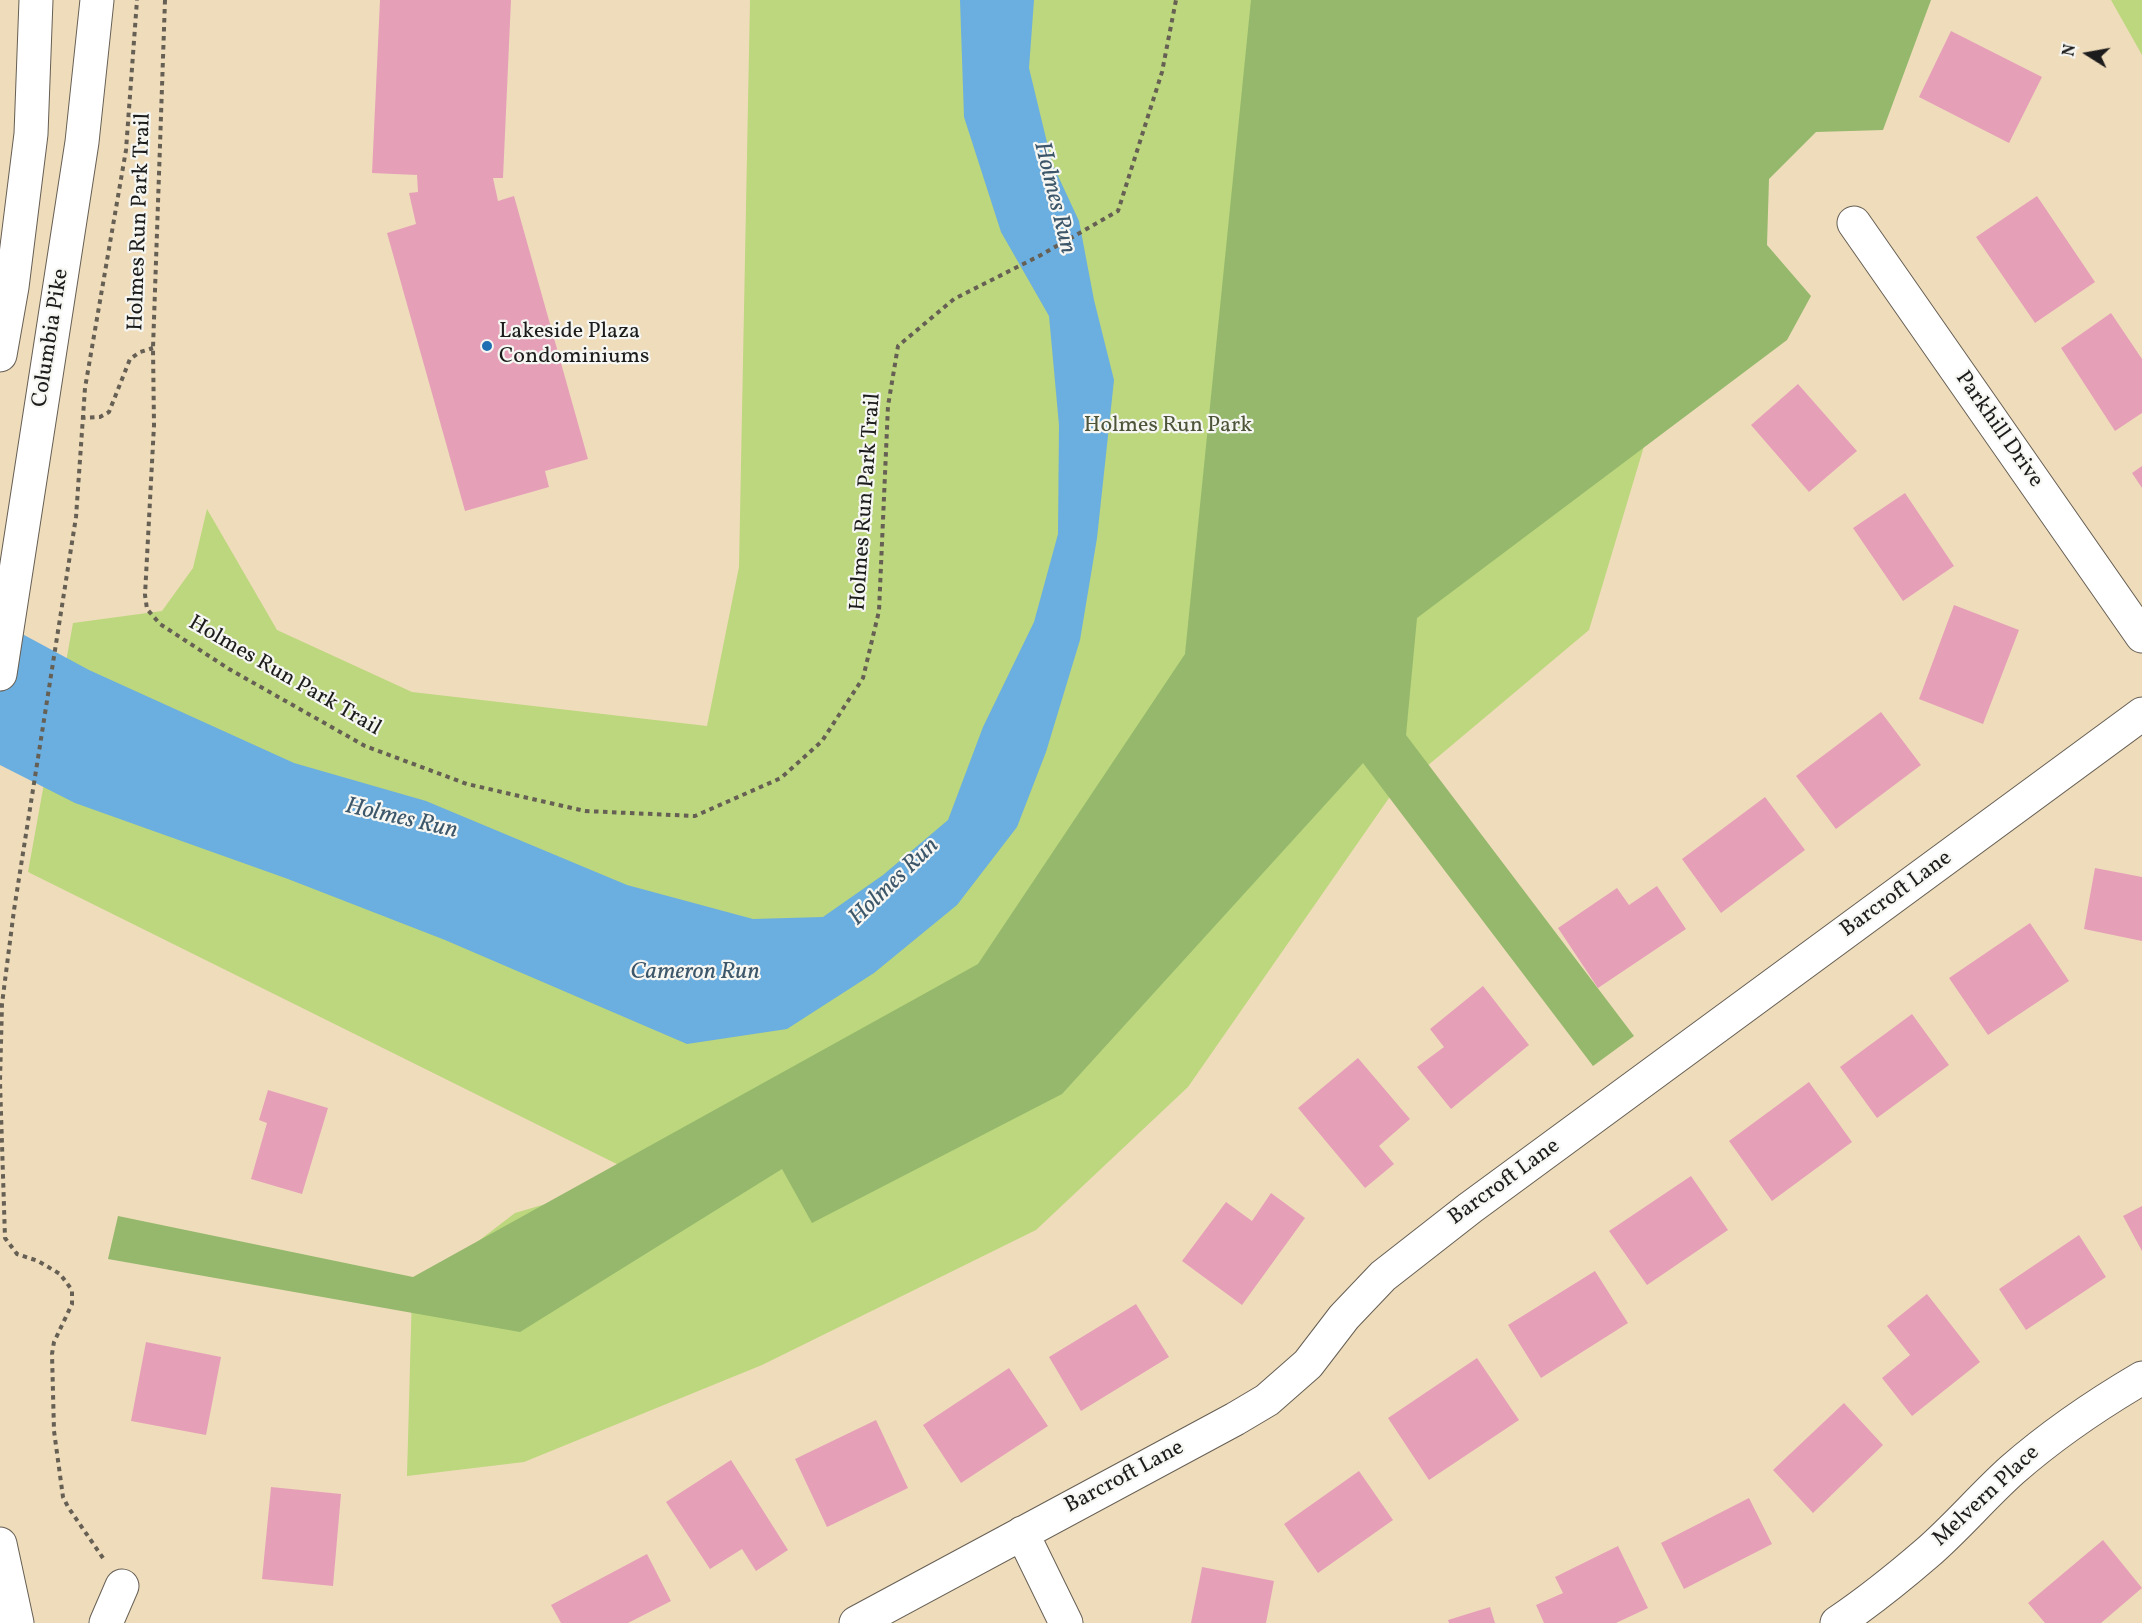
<!DOCTYPE html>
<style>
body{margin:0}
#map{position:relative;width:2142px;height:1623px;overflow:hidden;background:#efdcbb;font-family:Vollkorn,serif}
canvas{display:block}
.north{position:absolute;left:2058px;top:24px;width:60px;height:60px;-webkit-text-stroke:4px #f6f6f2;paint-order:stroke;rotate:281deg;font-size:16px;font-weight:700;line-height:24px;text-align:center;color:#1c1c1c}
.north::after{content:'';display:block;margin:auto;width:21px;height:27px;background:#1c1c1c;clip-path:polygon(50% 0,100% 100%,50% 72%,0 100%)}
</style>
<div id="map">
<canvas width="2142" height="1623"></canvas>
<div class="north">N</div>
</div>
<script>
const ctx = document.querySelector('canvas').getContext('2d');
ctx.lineJoin = 'round';
function fillPath(path, color) {
  ctx.fillStyle = color;
  ctx.fill(path, 'evenodd');
}
function stroke(path, color, width, dash) {
  ctx.strokeStyle = color;
  ctx.lineWidth = width;
  ctx.lineCap = dash ? 'butt' : 'round';
  ctx.setLineDash(dash || []);
  ctx.stroke(path);
}
function write(font, color, halo, rows, align = 'center') {
  ctx.font = font + ' Vollkorn,serif';
  ctx.lineWidth = 4.5;
  ctx.setLineDash([]);
  ctx.textBaseline = 'middle';
  ctx.strokeStyle = halo;
  ctx.fillStyle = color;
  for (const [text, x, y, turn = 0] of rows) {
    ctx.save();
    ctx.translate(x, y);
    ctx.rotate((+turn || 0) * Math.PI / 180);
    ctx.textAlign = isNaN(turn) ? turn : align;
    if (halo) ctx.strokeText(text, 0, 0);
    ctx.fillText(text, 0, 0);
    ctx.restore();
  }
}
const green = new Path2D(`
 M750,0H1856L1677,336L1589,630L1389,798L1188,1087L1036,1230L762,1365L524,1462L407,1476L412,1292L515,1213L641,1176L28,872L73,623L162,611L193,568L207,509L277,630L412,692L707,726L739,567Z
 M2111,0H2142V55Z`);
const forest = new Path2D(`
 M1251,0H1931L1883,130L1816,132L1769,179L1767,245L1811,296L1787,340L1417,618L1406,735L1634,1036L1593,1066L1363,763L1062,1094L812,1223L782,1169L520,1332L108,1259L118,1216L413,1277L978,964L1185,654Z`);
const water = new Path2D(`
 M960,0H1034L1029,68L1052,163L1079,221L1094,300L1114,380L1097,538L1080,640L1046,752L1017,827L957,905L874,973L787,1029L687,1044L445,940L288,879L75,803L0,765V622L89,670L294,763L426,801L627,885L753,919L823,917L883,875L948,820L983,727L1034,622L1058,534L1059,425L1049,316L1001,232L964,117Z`);
const building = new Path2D(`
 M380,0H511L503,178H493L498,201L514,196L588,459L545,471L549,487L465,511L387,233L416,224L409,193L418,192L417,175L372,173Z
 M1951,31L2042,77L2009,143L1919,97Z
 M2037,196L2095,282L2035,323L1976,237Z
 M2111,313L2142,359V413L2115,431L2061,348Z
 M1798,384L1857,451L1809,492L1751,425Z
 M2142,466V488L2132,473Z
 M1905,493L1954,566L1903,601L1853,528Z
 M1954,605L2019,630L1983,724L1919,699Z
 M1881,712L1921,765L1836,829L1796,776Z
 M1765,797L1805,850L1721,913L1682,859Z
 M2095,868L2142,877V941L2084,929Z
 M1657,886L1686,929L1598,988L1558,928L1617,888L1629,905Z
 M2030,923L2069,981L1988,1035L1949,978Z
 M1483,986L1529,1045L1451,1109L1417,1067L1444,1047L1430,1029Z
 M1912,1014L1949,1065L1877,1118L1840,1067Z
 M1358,1058L1410,1119L1379,1146L1394,1164L1365,1188L1298,1108Z
 M1809,1082L1852,1142L1772,1201L1729,1141Z
 M268,1090L328,1108L302,1194L251,1179L267,1123L259,1120Z
 M1691,1176L1728,1230L1647,1285L1609,1231Z
 M1271,1193L1305,1218L1242,1305L1182,1261L1226,1202L1252,1221Z
 M2142,1206V1251L2123,1216Z
 M2079,1235L2106,1277L2026,1330L1999,1289Z
 M1595,1271L1628,1323L1541,1378L1508,1325Z
 M1927,1294L1980,1362L1912,1416L1882,1378L1910,1355L1887,1326Z
 M1136,1304L1169,1357L1081,1411L1049,1357Z
 M146,1342L221,1357L206,1435L131,1421Z
 M1477,1358L1519,1420L1429,1480L1388,1418Z
 M1009,1368L1048,1426L961,1483L923,1425Z
 M1844,1403L1883,1445L1813,1513L1773,1470Z
 M876,1420L908,1488L827,1527L795,1459Z
 M731,1460L788,1550L756,1571L742,1549L710,1569L666,1502Z
 M1359,1471L1393,1520L1318,1573L1284,1524Z
 M271,1487L341,1494L333,1586L262,1579Z
 M1749,1498L1772,1544L1684,1589L1661,1543Z
 M2103,1540L2142,1588L2101,1623H2045L2028,1603Z
 M1618,1546L1648,1608L1616,1623H1544L1536,1605L1563,1593L1555,1577Z
 M647,1554L671,1601L628,1623H561L551,1605Z
 M1202,1567L1274,1581L1266,1623H1191Z
 M1490,1607L1495,1623H1449L1448,1620Z`);
const path = new Path2D(`
 M165,0L153,348L154,425L145,595L147,609L160,624L229,669L365,746L467,784L585,811L695,816L781,778L822,741L863,678L879,611L888,406L898,346L954,299L1041,255L1118,211L1162,72L1176,0
 M81,418L100,417L109,412L130,359L140,352L153,348
 M103,1558L68,1507L63,1497L54,1431L52,1354L54,1342L72,1304V1290L60,1274L38,1261L17,1254L5,1238L0,1082L2,1004L14,910L76,517L85,388L126,150L137,0`);
const minor = new Path2D(`
 M1854,223L2142,636
 M1022,1533L1066,1623
 M106,1623L122,1586
 M856,1623L1235,1419L1267,1400L1308,1364L1344,1317L1383,1276L1470,1208L2142,714
 M1837,1623C1868,1602 1898,1578 1927,1553C1957,1527 1982,1497 2012,1470C2052,1435 2096,1405 2142,1378`);
const primary = new Path2D(`
 M0,355L12,287L31,134L36,0
 M0,674L82,142L97,0
 M0,1544L17,1623`);
const markers = [
 [487,346,6,"#1f6fb2"]
];
const streetNames = [
 ["Holmes Run Park Trail",141,222,-88],
 ["Columbia Pike",52,338,-81],
 ["Parkhill Drive",1998,430,55],
 ["Holmes Run Park Trail",867,502,-86],
 ["Holmes Run Park Trail",284,677,30],
 ["Barcroft Lane",1897,895,-36],
 ["Barcroft Lane",1505,1183,-36],
 ["Barcroft Lane",1125,1478,-28],
 ["Melvern Place",1987,1497,-43]
];
const poiNames = [
 ["Lakeside Plaza",499,333],
 ["Condominiums",499,358]
];
const parkNames = [
 ["Holmes Run Park",1168,427]
];
const waterNames = [
 ["Holmes Run",1053,198,76],
 ["Holmes Run",401,820,13],
 ["Holmes Run",895,883,-44],
 ["Cameron Run",695,974]
];
fillPath(green, '#bcd77d');
fillPath(forest, '#95b86c');
fillPath(water, '#6baee0');
fillPath(building, '#e5a0b8');
stroke(minor, '#665f54', 35);
stroke(primary, '#665f54', 35);
stroke(path, '#665f54', 4, [4.5, 4.5]);
stroke(minor, '#fff', 33);
stroke(primary, '#fff', 33);
for (const [x, y, r, color] of markers) {
  const dot = new Path2D();
  dot.arc(x, y, r, 0, 2 * Math.PI);
  ctx.fillStyle = color;
  ctx.fill(dot);
  stroke(dot, '#f6f6f2', 2);
}
write('22px', '#1c1c1c', '#f6f6f2', streetNames);
write('22px', '#1c1c1c', '#f6f6f2', poiNames, 'left');
write('22px', '#4c5439', '#f6f6f2', parkNames);
write('italic 24px', '#3c566a', '#f6f6f2', waterNames);
</script>
